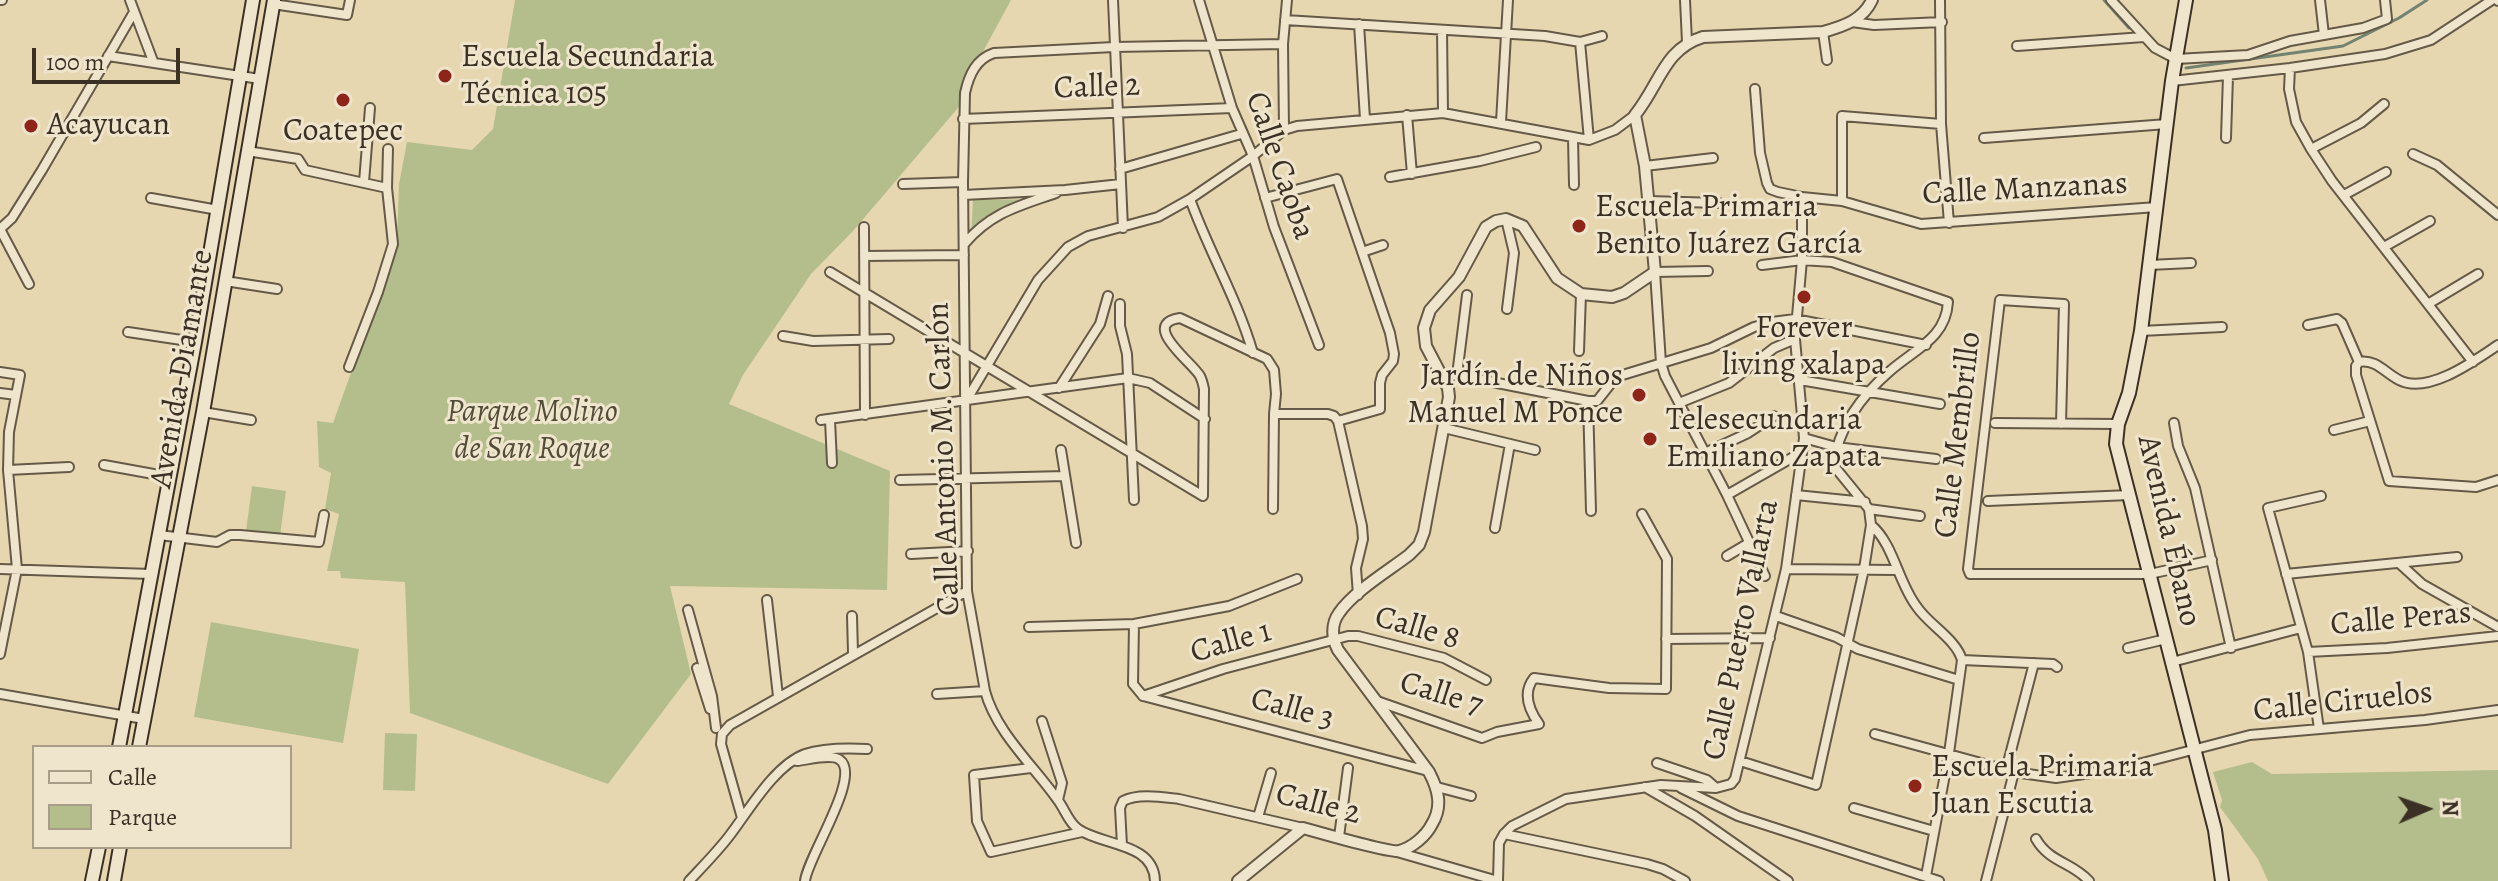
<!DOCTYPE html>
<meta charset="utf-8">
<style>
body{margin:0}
#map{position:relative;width:2498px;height:881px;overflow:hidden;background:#e7d7b1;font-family:Alegreya,serif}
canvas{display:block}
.legend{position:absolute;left:32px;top:745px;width:260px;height:104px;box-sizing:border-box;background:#efe5cc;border:2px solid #a79d89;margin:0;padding:10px 14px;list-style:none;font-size:24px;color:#3a3024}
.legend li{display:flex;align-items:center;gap:16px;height:40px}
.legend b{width:40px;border:2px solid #a79d89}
.north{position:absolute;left:2386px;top:769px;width:80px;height:80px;-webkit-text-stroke:6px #efe5cc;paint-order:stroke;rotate:88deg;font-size:22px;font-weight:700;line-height:32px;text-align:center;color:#3a3024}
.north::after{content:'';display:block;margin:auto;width:28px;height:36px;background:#3a3024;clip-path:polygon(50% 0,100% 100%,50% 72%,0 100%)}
.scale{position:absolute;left:32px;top:48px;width:148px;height:36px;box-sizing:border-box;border:4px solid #3a3024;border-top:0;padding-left:10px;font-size:24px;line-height:28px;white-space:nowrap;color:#3a3024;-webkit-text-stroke:6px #efe5cc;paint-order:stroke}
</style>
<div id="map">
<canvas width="2498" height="881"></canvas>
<ul class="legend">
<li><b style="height:10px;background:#efe5cc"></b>Calle</li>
<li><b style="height:22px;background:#b4be8d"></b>Parque</li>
</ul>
<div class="north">N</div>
<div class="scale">100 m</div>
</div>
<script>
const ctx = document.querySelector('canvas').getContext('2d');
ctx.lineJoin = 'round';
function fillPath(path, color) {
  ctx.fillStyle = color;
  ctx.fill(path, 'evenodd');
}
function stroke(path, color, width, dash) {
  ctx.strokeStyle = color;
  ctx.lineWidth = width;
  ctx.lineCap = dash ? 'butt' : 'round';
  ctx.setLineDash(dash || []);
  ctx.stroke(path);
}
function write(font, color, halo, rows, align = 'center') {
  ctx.font = font + ' Alegreya,serif';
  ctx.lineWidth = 6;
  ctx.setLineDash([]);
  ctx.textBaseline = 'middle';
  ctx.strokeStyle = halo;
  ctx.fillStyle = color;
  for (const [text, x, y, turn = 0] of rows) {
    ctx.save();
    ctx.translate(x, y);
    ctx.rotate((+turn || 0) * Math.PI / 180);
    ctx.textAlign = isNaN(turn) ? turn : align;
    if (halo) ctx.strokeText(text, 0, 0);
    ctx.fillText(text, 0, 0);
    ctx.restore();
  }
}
const green = new Path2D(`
 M515,0H1011L978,61L963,102L853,231L811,274L743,375L729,404L890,471L887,590L670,586L691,674L608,784L410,713L405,582L341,578L340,571H327L339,514L325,509L331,473L319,467L317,421L333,423L397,244L399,184L407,142L472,150L493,129Z
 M1041,199L1003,212L971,237L973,200Z
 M252,486L286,491L280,536L246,531Z
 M211,622L359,649L343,743L194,717Z
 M385,733L417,734L415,791L383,790Z
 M2252,762L2272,774L2498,770V881H2268L2258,859L2220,807L2222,800L2213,772Z`);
const stream = new Path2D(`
 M2104,0L2129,28
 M2186,68L2343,46L2399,18L2427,0`);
const minor = new Path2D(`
 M0,0H2
 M130,0L153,61
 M1113,0L1123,228
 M1199,0L1232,108L1253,156L1274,227L1319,345
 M1685,0L1687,42
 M1940,0L1941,124L1949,223
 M2111,0L2155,48L2176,59L2248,55L2290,41L2363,28L2387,19L2385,0
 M2320,0L2324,35
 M2497,0L2498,1
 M273,4L347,15L350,0
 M1285,20L1545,36L1580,42L1602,36
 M1852,22L1874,25L1942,22
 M1359,24L1365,119
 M1442,30L1443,113
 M1823,32L1827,60
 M1580,42L1589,140
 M2017,46L2144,37
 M108,56L260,79
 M2290,68L2289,89L2296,122L2311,149L2332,181L2473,362
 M2172,81L2290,68L2385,54L2431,40L2492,0
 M1755,89L1760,153L1767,183L1770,189L1778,192L1802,197L1842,201L1921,224L2157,207
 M1407,115L1412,174
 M963,119L1232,108
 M1501,122L1508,0
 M1284,130L1283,44L1287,0
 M1573,138L1574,185
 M1984,138L2167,124
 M2226,138L2228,76
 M2311,149L2361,123L2384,104
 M247,151L298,159L305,170L387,188
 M2413,154L2437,165L2498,215
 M1645,166L1713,158
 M1120,169L1241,134
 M1390,177L1480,161L1536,147
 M364,182L370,108
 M903,184L963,182
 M963,195L1065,190L1121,184
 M2344,195L2386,172
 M151,198L218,210
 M1265,198L1337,179L1390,333L1394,354L1393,361L1382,375L1380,383V409L1338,421
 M1190,199C1209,252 1237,298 1253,353
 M1649,201L1719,203
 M1842,201V116L1941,124
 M1506,219L1514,253L1507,309
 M864,227L865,415
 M0,229L12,218L42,170L134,12
 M0,229L29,284
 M965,243C992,212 1019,206 1056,193
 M2384,247L2430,221
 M1362,252L1383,245
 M864,256L964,255
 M2149,265L2191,263
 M1708,271L1655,272L1661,363L1665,376L1727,495L1765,576
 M830,272L1203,496L1204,389C1203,384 1202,380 1200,376C1193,363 1139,324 1180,318L1267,359L1274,370L1276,394L1274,414L1273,509
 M225,281L277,289
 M1120,304V326L1127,354L1134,500
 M2428,304L2478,274
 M2308,325L2337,319L2342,323L2359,362
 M2141,331L2222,327
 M128,332L195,342
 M783,336L813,341L889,339
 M1579,351L1581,294
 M2359,362L2356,366V375L2389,481L2476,487L2498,480
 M2359,362C2376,359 2384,372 2399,380C2428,395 2474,361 2498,345
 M349,367L378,292L393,244L387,188L388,149
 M0,372L20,375L9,432L8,470L17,569L0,654
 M1457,375L1467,295
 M1442,377L1457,375L1588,401H1597L1616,377L1711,348L1754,327L1772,322L1795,319L1926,345
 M1800,380L1940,404
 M1059,388L1100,324L1108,296
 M0,393L16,395
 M966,401L1038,280L1068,247L1088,236L1158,217L1190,199L1253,156L1284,130L1297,126L1443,113L1589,140L1615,130L1635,115
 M1588,401L1591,511
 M1679,403L1729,383L1774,348L1795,339
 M203,412L251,420
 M1274,414H1328L1334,416L1338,421L1362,526L1363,539L1356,568L1358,595
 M821,420L1128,378L1150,383L1205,419
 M830,420L832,463
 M1995,423L2118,424
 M2174,423L2178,446L2195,488L2231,648
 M2061,424L2064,304L2000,300L1968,569L1970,574H2150L2212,560
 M1444,428L1535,450
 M2334,430L2370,421
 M1804,438L1836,447L1936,459
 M1061,450L1076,543
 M1705,453L1748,433L1774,416
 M104,465L170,477
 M8,470L69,467
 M900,480L1065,476
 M1727,495L1802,452
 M1796,495L1865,502
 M1988,501L2130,495
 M1869,509L1920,516
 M1871,525C1894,544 1898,583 1917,607C1929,625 1956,639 1962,660
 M1495,528L1510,444
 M159,535L217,542L230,535H240L319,542L324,515
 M911,554L968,551
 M1727,556L1749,543
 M2399,563L2422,584L2498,627
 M0,569L151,574
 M1786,569L1896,570
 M2286,574L2457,557
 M767,600L778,696
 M688,610L712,696L716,728
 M852,616L853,653
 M1776,616L1836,637L1858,649L1959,680
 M1134,624L1133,684L1143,696
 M1029,627L1134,624L1229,606L1297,579
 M1666,639L1770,638
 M2128,648L2166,639
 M2308,652L2387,648L2498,636
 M1962,660L2053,664L2057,667
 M2172,662L2301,628
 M697,668L710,709
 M0,694L144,719
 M937,694L985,691
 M1143,696L1223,669L1348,636H1358L1444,658L1486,680
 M1143,696L1428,771
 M1377,701L1482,738L1497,732L1539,724C1529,710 1522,693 1534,678L1609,688L1666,689L1667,559L1642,514
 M1042,721L1062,783L1058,800
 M2319,729L2308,652L2268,508L2321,496
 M1875,734L2014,772L2056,778L2119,769L2250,735L2425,720L2498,710
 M797,761C808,760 832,753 840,760C862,776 807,858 805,881
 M1740,761L1816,785L1864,569L1871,525L1869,509L1834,466C1837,428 1862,395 1890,371C1915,349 1946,338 1948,302L1832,262L1802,260L1762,265
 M1657,763L1707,780L1715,787
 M1031,768L974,775L977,821L991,852L1082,832
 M2006,770L2034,663
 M1437,787L1471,796
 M1645,787L1695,816L1788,881
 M1681,788L1738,816L1939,881
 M1854,808L1934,831
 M1258,817L1271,773
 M742,818L721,744L722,734L730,725L967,591
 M1504,834L1647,864L1663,869L1685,881
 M1339,837L1348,768
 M2036,839C2050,863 2072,862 2089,881
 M1122,845L1120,808L1123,801C1138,793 1162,797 1179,799L1303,828
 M1397,852L1498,881
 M1926,876L1949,753L1962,660
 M689,881C703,866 718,851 730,835C749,810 775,765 805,754C823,748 848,748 867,749
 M1155,881C1154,842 1102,846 1078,829C1068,822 1065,809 1057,799C1033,765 996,732 985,691L967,591L963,182L965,93C969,75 976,59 994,53L1114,47L1283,44
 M1498,881L1499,843L1504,834L1512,826L1566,799L1661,785L1716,788L1731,784L1735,779L1786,569L1804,438L1795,339L1802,260V197
 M1986,881L2014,772`);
const tertiary = new Path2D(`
 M1238,881L1303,828C1318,832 1389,853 1399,851C1412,848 1426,836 1432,824C1443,806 1438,789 1429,772L1338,650C1332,638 1331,624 1339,613C1353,592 1388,571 1409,555L1419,545L1424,532L1449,397L1448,388L1426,346L1424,328L1430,310L1459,277L1486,227L1496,221L1506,219L1523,226L1557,278L1581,294L1612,297L1624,293L1655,272L1645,166L1635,115C1660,84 1664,49 1703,37L1823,32C1844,26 1863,20 1872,0`);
const secondary = new Path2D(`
 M2186,0L2172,81L2141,331L2129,393L2118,424L2116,444L2215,830L2222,881
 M119,747L195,342L253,0
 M139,747L203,412L274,0
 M92,881L99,847
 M114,881L120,847`);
const markers = [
 [445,76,8,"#8f2418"],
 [343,100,8,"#8f2418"],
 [31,126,8,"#8f2418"],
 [1579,226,8,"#8f2418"],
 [1804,297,8,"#8f2418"],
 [1639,395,8,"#8f2418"],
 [1650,439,8,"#8f2418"],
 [1915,786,8,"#8f2418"]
];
const poiNames = [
 ["Escuela Secundaria",461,58],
 ["Técnica 105",461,95],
 ["Acayucan",47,126],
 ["Coatepec",343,132,"center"],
 ["Escuela Primaria",1595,208],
 ["Benito Juárez García",1595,245],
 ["Forever",1804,329,"center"],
 ["living xalapa",1804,366,"center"],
 ["Jardín de Niños",1623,377,"right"],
 ["Manuel M Ponce",1623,414,"right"],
 ["Telesecundaria",1666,421],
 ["Emiliano Zapata",1666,458],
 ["Escuela Primaria",1931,768],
 ["Juan Escutia",1931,805]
];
const streetNames = [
 ["Calle 2",1097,88,-2],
 ["Calle Caoba",1279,166,71],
 ["Calle Manzanas",2025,190,-3],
 ["Avenida Diamante",183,369,-80],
 ["Calle Membrillo",1959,435,-83],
 ["Calle Antonio M. Carlón",945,459,-92],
 ["Avenida Ébano",2168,531,77],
 ["Calle Peras",2401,620,-5],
 ["Calle 8",1417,629,16],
 ["Calle Puerto Vallarta",1742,630,-78],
 ["Calle 1",1231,643,-16],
 ["Calle 7",1441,695,17],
 ["Calle Ciruelos",2343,703,-6],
 ["Calle 3",1292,710,15],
 ["Calle 2",1318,805,14]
];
const parkNames = [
 ["Parque Molino",532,413],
 ["de San Roque",532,450]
];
fillPath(green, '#b4be8d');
stroke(stream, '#728372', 3);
stroke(minor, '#655a47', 12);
stroke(tertiary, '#655a47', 14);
stroke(secondary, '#3a3024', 16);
stroke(minor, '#efe5cc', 8);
stroke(tertiary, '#efe5cc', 10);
stroke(secondary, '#efe5cc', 12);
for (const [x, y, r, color] of markers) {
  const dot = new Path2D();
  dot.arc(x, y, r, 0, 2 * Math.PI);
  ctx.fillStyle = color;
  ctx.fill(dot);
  stroke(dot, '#efe5cc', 3);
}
write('32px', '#3a3024', '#efe5cc', poiNames, 'left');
write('32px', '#3a3024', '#efe5cc', streetNames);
write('italic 32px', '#524c39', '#efe5cc', parkNames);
</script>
